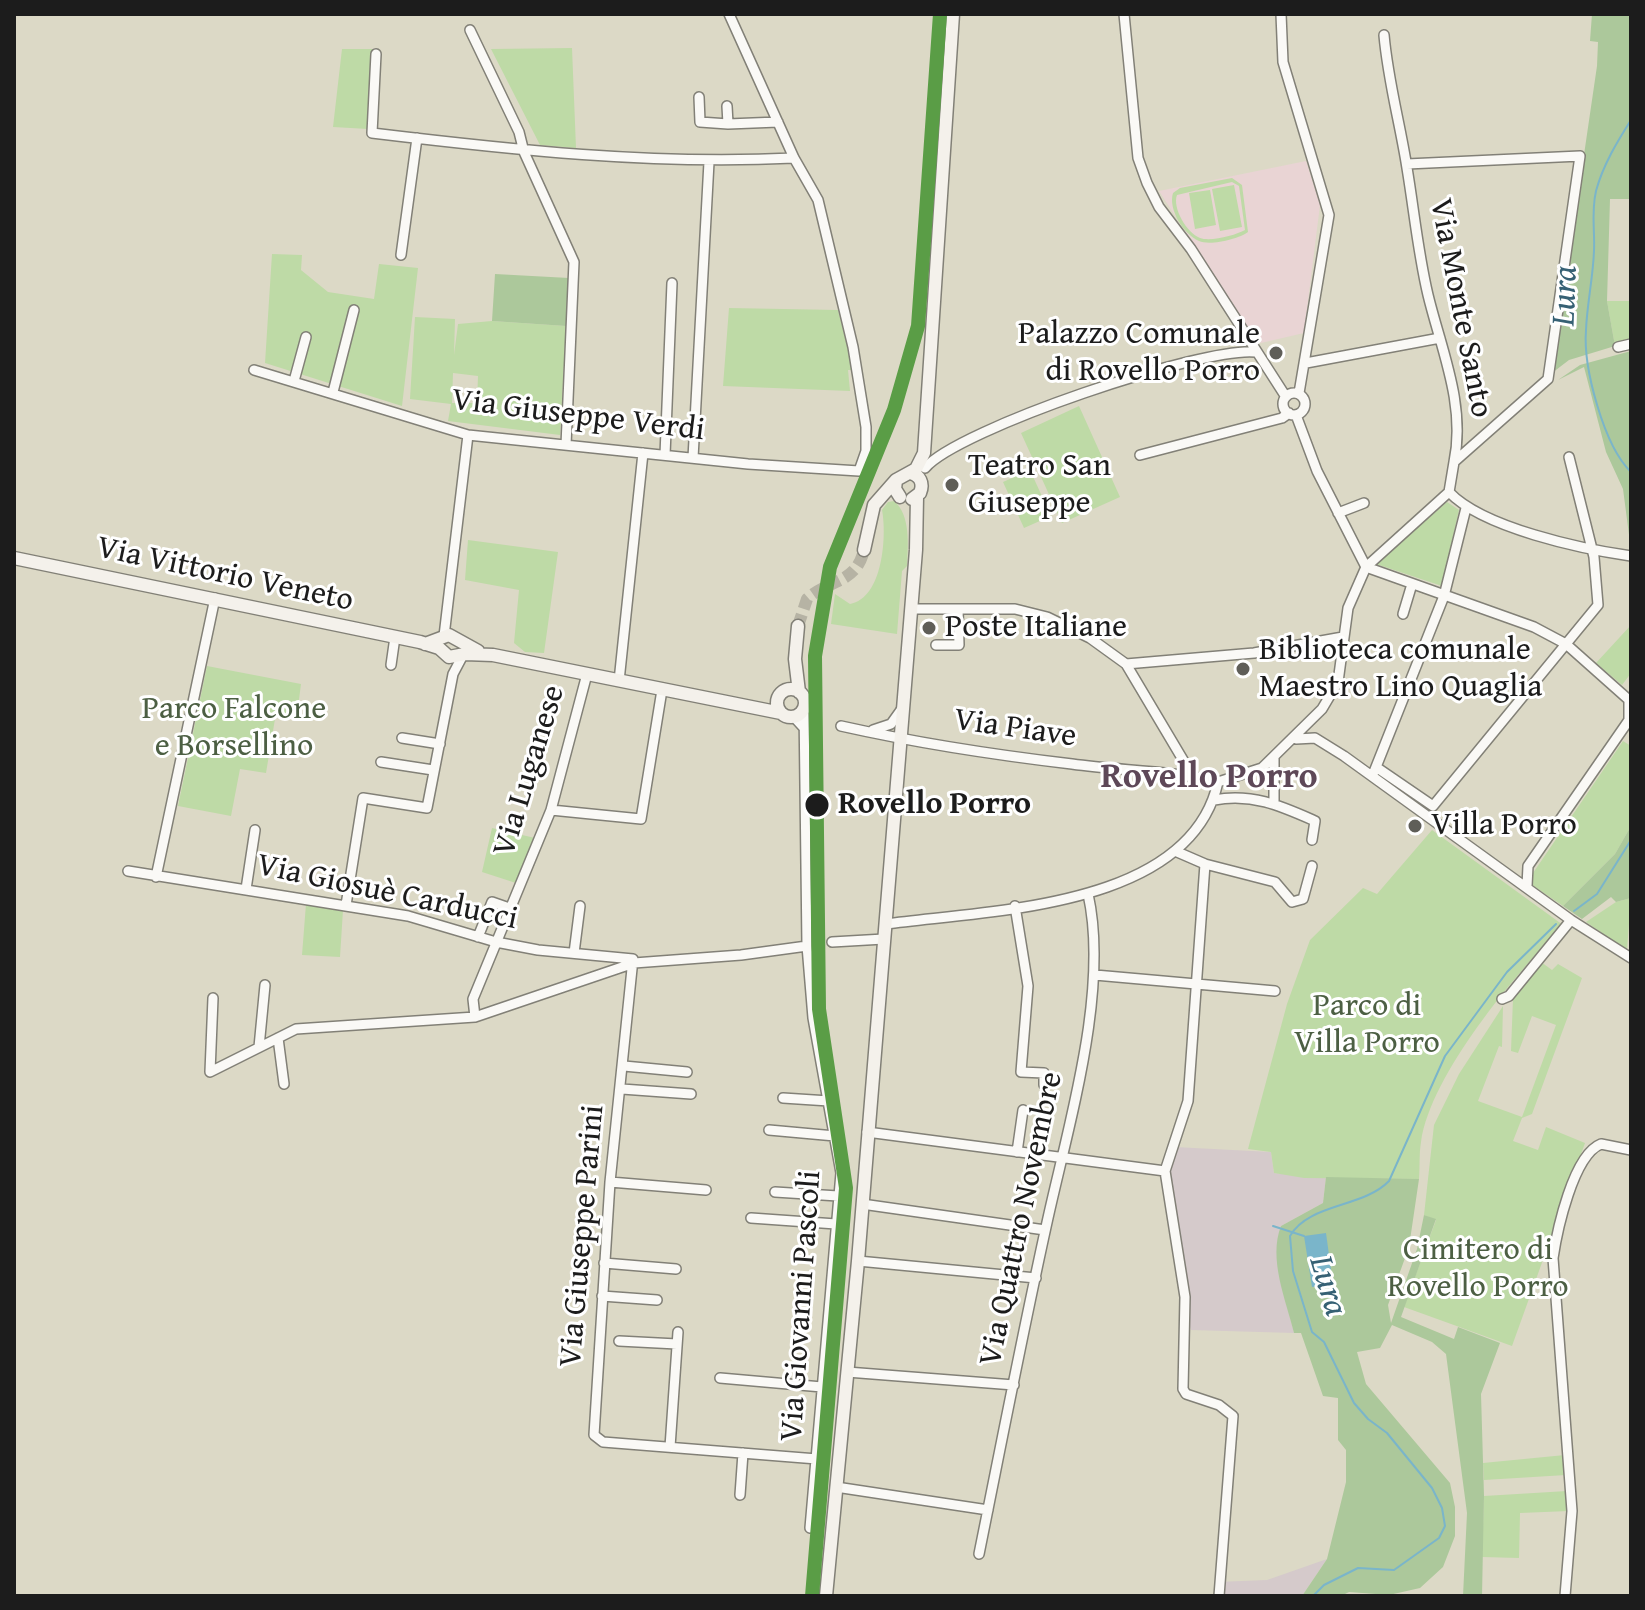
<!DOCTYPE html>
<meta charset="utf-8">
<style>
body{margin:0}
#map{position:relative;width:1645px;height:1610px;overflow:hidden;background:#dcd9c6;font-family:"Gentium Book Plus",serif}
canvas{display:block}
.frame{position:absolute;inset:0;border:16px solid #1c1c1c;pointer-events:none}
</style>
<div id="map">
<canvas width="1645" height="1610"></canvas>
<div class="frame"></div>
</div>
<script>
const ctx = document.querySelector('canvas').getContext('2d');
ctx.lineJoin = 'round';
function fillPath(path, color) {
  ctx.fillStyle = color;
  ctx.fill(path, 'evenodd');
}
function stroke(path, color, width, dash) {
  ctx.strokeStyle = color;
  ctx.lineWidth = width;
  ctx.lineCap = dash ? 'butt' : 'round';
  ctx.setLineDash(dash || []);
  ctx.stroke(path);
}
function write(font, color, halo, rows, align = 'center') {
  ctx.font = font + ' "Gentium Book Plus",serif';
  ctx.lineWidth = 6;
  ctx.setLineDash([]);
  ctx.textBaseline = 'middle';
  ctx.strokeStyle = halo;
  ctx.fillStyle = color;
  for (const [text, x, y, turn = 0] of rows) {
    ctx.save();
    ctx.translate(x, y);
    ctx.rotate((+turn || 0) * Math.PI / 180);
    ctx.textAlign = isNaN(turn) ? turn : align;
    if (halo) ctx.strokeText(text, 0, 0);
    ctx.fillText(text, 0, 0);
    ctx.restore();
  }
}
const built = new Path2D(`
 M1306,161L1320,205L1304,333L1261,343L1254,337L1159,191Z`);
const industrial = new Path2D(`
 M1175,1147L1271,1152L1274,1173L1326,1177L1323,1203L1281,1226L1279,1274L1294,1333L1191,1330L1182,1300L1170,1177Z
 M1327,1559L1302,1596H1215L1216,1582L1267,1580Z`);
const green = new Path2D(`
 M572,48L576,148L540,145L491,49Z
 M342,49H373L368,129L333,127Z
 M1232,178L1242,185L1248,232C1239,239 1210,246 1199,241C1183,234 1168,209 1173,193L1180,188ZM1232,182L1239,186L1245,230C1236,235 1211,242 1200,238C1187,233 1172,208 1177,195Z
 M1234,185L1242,227L1220,231L1212,189Z
 M1210,190L1216,225L1195,229L1189,193Z
 M272,254L302,255L301,270L328,292L374,299L379,264L418,268L402,406L265,363Z
 M1607,301H1631V342L1615,346Z
 M729,308L838,310L853,370H848L850,391L723,386Z
 M415,317L455,319L454,355L458,324L492,321L566,326L560,435L448,421L451,404L410,399ZM453,373L478,376L477,403H452Z
 M1079,406L1120,497L1062,523L1021,433Z
 M1030,470L1051,516L1024,528L1003,482Z
 M888,502L894,501C911,515 908,546 907,566L902,571L897,634L831,624L835,594L850,604C883,598 887,536 882,510Z
 M1447,502L1459,510L1442,586L1376,564Z
 M468,540L558,552L544,653L525,652L514,643L519,590L465,580Z
 M1631,625V673L1622,685L1596,663Z
 M207,666L301,684L297,715L276,713L266,773L240,769L231,816L178,806Z
 M1623,741L1631,746V826L1615,854L1563,906L1532,885L1533,873Z
 M492,828L535,838L519,884L482,872Z
 M1432,830L1563,925C1516,974 1431,1073 1421,1142C1419,1154 1420,1167 1419,1179L1304,1178L1274,1173L1271,1152L1248,1149L1287,1004L1310,940L1363,888L1377,894Z
 M1631,898L1627,950L1586,922L1616,902Z
 M306,904L343,910L340,957L302,955Z
 M1541,962L1552,970L1558,964L1582,978L1532,1114L1522,1118L1513,1141L1538,1150L1546,1127L1585,1143L1512,1346L1404,1307L1436,1220L1424,1215L1434,1125L1459,1074L1503,1006L1502,1047L1499,1046L1478,1101L1522,1117L1556,1025L1532,1016L1518,1053L1511,1051L1513,998Z
 M1565,1455L1566,1475L1484,1480L1483,1463Z
 M1567,1491L1569,1511L1520,1513L1519,1558L1482,1557L1484,1496Z`);
const forest = new Path2D(`
 M1592,14H1631V199H1610L1607,301L1615,346L1569,360L1552,373L1597,66L1598,42L1590,41Z
 M495,274L569,278L566,326L492,321Z
 M1631,351V550L1623,489L1606,452L1584,367L1558,380L1580,365Z
 M1631,826V898L1616,902L1611,897L1582,919L1563,906L1615,854Z
 M1326,1177L1419,1179L1409,1247L1388,1305L1391,1323L1417,1249L1424,1215L1436,1219L1401,1317L1454,1339L1458,1327L1500,1343L1481,1394L1484,1496L1482,1596H1463L1467,1513L1446,1354L1432,1342L1392,1325L1380,1348L1357,1352L1366,1384L1450,1483L1455,1507V1536L1443,1567L1420,1588L1389,1595L1349,1592L1341,1596H1302L1327,1559L1346,1482V1450L1338,1440V1398L1323,1396L1301,1333H1294C1286,1300 1268,1259 1281,1226L1323,1203Z`);
const water = new Path2D(`
 M1326,1233L1333,1284L1312,1287L1304,1236Z`);
const stream = new Path2D(`
 M1631,120C1617,142 1603,165 1596,191C1591,212 1595,230 1594,251C1593,278 1587,304 1586,330C1583,368 1604,446 1631,472
 M1574,911L1597,894L1631,840
 M1273,1226L1304,1236
 M1313,1596L1324,1585L1358,1568L1394,1570L1439,1538L1445,1526L1442,1508L1432,1488L1387,1433L1368,1419L1354,1403L1324,1342L1312,1332L1293,1271L1290,1236C1309,1203 1363,1208 1389,1181L1445,1056L1507,972L1556,924`);
const secondaryTunnel = new Path2D(`
 M798,626L807,599C829,579 856,584 864,550`);
const street = new Path2D(`
 M1124,14L1138,158L1147,183L1159,207L1191,249L1286,397
 M1281,14L1283,62L1329,215L1299,393
 M470,30L519,132L524,152L574,262L566,445
 M1384,35C1388,81 1400,123 1407,168C1414,210 1418,253 1428,295C1441,349 1466,405 1454,462
 M376,54L372,133C513,150 652,165 794,158
 M699,97L700,122L728,124
 M727,106L728,124L778,122
 M401,255L417,138
 M1618,347L1631,344
 M1306,363L1440,338
 M254,370L468,435L748,464L859,471L866,451V427L853,347L818,200L794,158L729,14
 M294,381L306,337
 M333,392L354,310
 M1283 404a11 11 0 1 1 22 0a11 11 0 1 1-22 0Z
 M1296,415L1317,471L1366,567
 M665,455L672,283
 M1140,455L1282,418L1289,413
 M693,458L709,162
 M925,468C958,429 1204,346 1256,352
 M1449,492C1483,528 1582,549 1631,556
 M1338,513L1364,503
 M1366,567L1534,627L1566,644L1629,700V720L1528,866L1527,886
 M911,609H1015L1047,617L1090,638L1126,664L1192,775
 M1403,614L1412,584
 M444,636L468,435
 M936,645H959L958,609
 M1126,664L1254,653L1343,637
 M391,665L395,637
 M619,681L643,453
 M804,707L807,946L813,1018L841,1173L810,1528
 M794,717L804,728
 M841,726C917,743 995,755 1072,764C1121,771 1171,770 1218,782
 M873,730L891,724L901,710
 M402,738L440,744
 M1296,739L1315,738L1344,756L1571,920L1631,958
 M1274,758V803
 M381,762L433,770
 M1376,767L1433,806L1598,605L1594,557L1569,457
 M1374,772L1444,596L1466,508
 M1214,800C1253,793 1281,806 1315,821L1312,840
 M551,810L641,819L662,690
 M1175,851L1205,864L1275,882L1292,902L1303,899L1312,866
 M1205,864L1188,1101L1165,1171L1185,1297L1183,1389L1186,1394L1219,1405L1233,1416L1219,1596
 M128,871L408,916L496,942L538,950L633,959L610,1182L594,1435L603,1442L817,1459
 M156,877L215,598
 M246,889L255,830
 M346,905L363,798L427,808L453,674L462,657
 M1015,906L1028,986L1021,1072L1044,1073V1085
 M886,924C988,910 1190,909 1218,782L1262,768L1322,709L1338,682L1348,608L1366,567L1449,492L1454,462L1548,379L1580,156L1407,164
 M478,937L492,902L512,909
 M832,942L884,939
 M574,953L580,906
 M1095,975L1275,991
 M213,998L210,1072L296,1029L475,1017L634,963L741,955L807,946
 M1502,999L1509,996L1571,920
 M475,1017L473,999L551,810L587,674
 M278,1038L284,1084
 M259,1047L265,985
 M624,1066L687,1072
 M622,1089L691,1094
 M783,1098L829,1101
 M769,1130L835,1136
 M867,1132L1165,1171
 M1017,1152L1023,1110
 M610,1182L706,1190
 M775,1192L838,1196
 M862,1204L1045,1230
 M751,1218L836,1224
 M858,1261L1036,1278
 M604,1263L676,1269
 M602,1296L657,1300
 M619,1341L677,1344
 M847,1372L1014,1385
 M720,1378L822,1387
 M670,1447L678,1332
 M836,1487L988,1510
 M740,1495L743,1453
 M979,1554C1001,1445 1022,1336 1046,1227C1067,1129 1110,992 1088,894
 M1565,1596L1572,1511L1553,1258C1557,1231 1573,1155 1601,1144L1631,1150`);
const secondary = new Path2D(`
 M910,473C920,475 924,483 920,493L912,499
 M900,497L895,489L896,480L916,469L924,453L953,14
 M864,550L874,505L896,480
 M14,558L420,642L439,648L449,657L465,654
 M798,626L795,659L799,692
 M425,644L449,635L478,651
 M465,654L493,655L781,713
 M777 703a14 14 0 1 1 28 0a14 14 0 1 1-28 0Z
 M826,1596L858,1261L916,550L917,497`);
const rail1 = new Path2D(`
 M812,1596L846,1188L819,1009L815,656L830,567L894,410L918,326L940,14`);
const markers = [
 [1276,353,8,"#5f5e58"],
 [952,485,8,"#5f5e58"],
 [929,628,8,"#5f5e58"],
 [1243,669,8,"#5f5e58"],
 [817,805,13,"#1c1c1c"],
 [1415,826,8,"#5f5e58"]
];
const streetNames = [
 ["Via Monte Santo",1460,308,79],
 ["Via Giuseppe Verdi",578,416,7],
 ["Via Vittorio Veneto",225,575,12],
 ["Via Piave",1015,729,8],
 ["Via Luganese",530,771,-73],
 ["Via Giosuè Carducci",387,893,12],
 ["Via Quattro Novembre",1022,1219,-78],
 ["Via Giuseppe Parini",583,1236,-85],
 ["Via Giovanni Pascoli",802,1306,-86]
];
const poiNames = [
 ["Palazzo Comunale",1260,335,"right"],
 ["di Rovello Porro",1260,372,"right"],
 ["Teatro San",968,467],
 ["Giuseppe",968,504],
 ["Poste Italiane",945,628],
 ["Biblioteca comunale",1259,651],
 ["Maestro Lino Quaglia",1259,688],
 ["Villa Porro",1431,826]
];
const parkNames = [
 ["Parco Falcone",234,710],
 ["e Borsellino",234,747],
 ["Parco di",1367,1007],
 ["Villa Porro",1367,1044],
 ["Cimitero di",1478,1251],
 ["Rovello Porro",1478,1288]
];
const stopNames = [
 ["Rovello Porro",838,805]
];
const waterNames = [
 ["Lura",1566,296,-88],
 ["Lura",1327,1286,73]
];
const quarterNames = [
 ["Rovello Porro",1209,778]
];
fillPath(built, '#e9d4d4');
fillPath(industrial, '#d5cacb');
fillPath(green, '#bedaa6');
fillPath(forest, '#acc89b');
fillPath(water, '#7ab5ca');
stroke(stream, '#7ab5ca', 2);
stroke(secondaryTunnel, '#b6b3a4', 12, [12, 6]);
stroke(street, '#828077', 12);
stroke(secondary, '#828077', 15);
stroke(street, '#faf9f6', 9);
stroke(secondary, '#f4f1eb', 12);
stroke(rail1, '#5a9d46', 14);
for (const [x, y, r, color] of markers) {
  const dot = new Path2D();
  dot.arc(x, y, r, 0, 2 * Math.PI);
  ctx.fillStyle = color;
  ctx.fill(dot);
  stroke(dot, '#fff', 3);
}
write('32px', '#1c1c1c', '#fff', streetNames);
write('32px', '#1c1c1c', '#fff', poiNames, 'left');
write('32px', '#4c5f43', '#fff', parkNames);
write('bold 32px', '#1c1c1c', '#fff', stopNames, 'left');
write('italic 34px', '#366174', '#fff', waterNames);
write('bold 36px', '#5e4858', '#fff', quarterNames);
</script>
